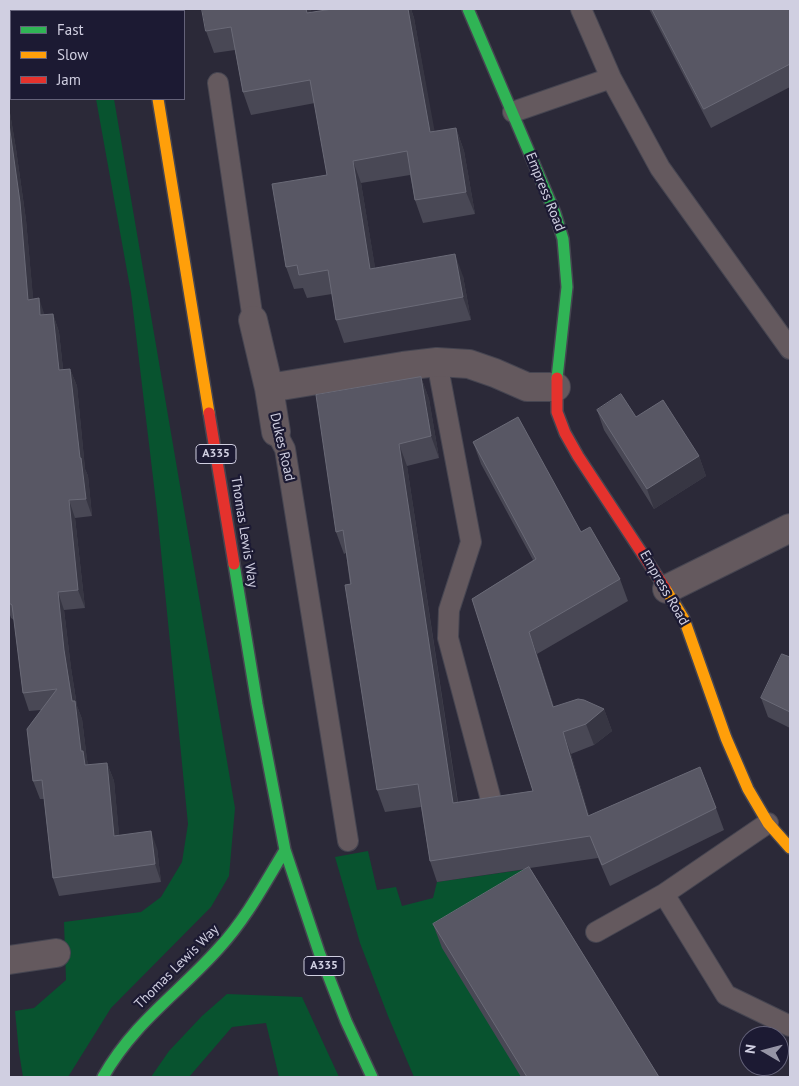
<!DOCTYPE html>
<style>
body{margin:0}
#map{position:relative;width:799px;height:1086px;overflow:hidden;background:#2b2938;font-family:"PT Sans",sans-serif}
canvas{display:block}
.frame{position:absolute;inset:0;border:10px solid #d0cfe1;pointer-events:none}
.legend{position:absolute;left:10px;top:10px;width:175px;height:90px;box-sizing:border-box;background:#1c1a33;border:1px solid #646279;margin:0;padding:6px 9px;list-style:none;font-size:15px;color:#d0cfe1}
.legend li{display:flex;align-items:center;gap:10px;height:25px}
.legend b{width:25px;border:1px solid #646279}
.north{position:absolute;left:739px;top:1026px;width:50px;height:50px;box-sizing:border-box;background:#1c1a33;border:1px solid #646279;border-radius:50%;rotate:278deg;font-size:14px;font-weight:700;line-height:20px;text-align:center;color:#d0cfe1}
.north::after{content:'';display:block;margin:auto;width:18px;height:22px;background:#9695a6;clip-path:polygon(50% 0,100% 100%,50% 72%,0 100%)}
</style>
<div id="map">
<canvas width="799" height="1086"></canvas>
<div class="frame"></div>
<ul class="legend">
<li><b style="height:6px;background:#30b455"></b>Fast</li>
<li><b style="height:6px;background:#ff9f0a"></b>Slow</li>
<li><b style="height:6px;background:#e5322d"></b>Jam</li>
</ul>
<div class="north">N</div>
</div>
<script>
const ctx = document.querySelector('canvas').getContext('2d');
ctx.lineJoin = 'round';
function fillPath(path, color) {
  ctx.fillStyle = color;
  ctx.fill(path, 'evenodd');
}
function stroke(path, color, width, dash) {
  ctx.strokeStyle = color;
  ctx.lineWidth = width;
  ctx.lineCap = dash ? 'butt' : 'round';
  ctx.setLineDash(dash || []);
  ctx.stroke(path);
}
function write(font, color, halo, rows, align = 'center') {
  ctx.font = font + ' "PT Sans",sans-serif';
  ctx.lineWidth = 4.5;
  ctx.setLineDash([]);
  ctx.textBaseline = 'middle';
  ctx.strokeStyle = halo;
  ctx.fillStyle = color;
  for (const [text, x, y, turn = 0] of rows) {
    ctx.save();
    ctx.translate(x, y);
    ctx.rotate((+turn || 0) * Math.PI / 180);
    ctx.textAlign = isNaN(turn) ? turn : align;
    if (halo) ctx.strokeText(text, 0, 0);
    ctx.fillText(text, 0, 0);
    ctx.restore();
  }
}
const green = new Path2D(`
 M96,99H114L235,808L229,876L211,907L111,1008L68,1077H23L19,1052L15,1011L34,1008L66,980L64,922L141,912L161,897L182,862L188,824L157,511L131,293Z
 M368,851L377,890L396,887L402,906L433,898L437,882L528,869L521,1077H414L388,1016L360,943L335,857Z
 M227,994L302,997L339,1077H279L266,1023L232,1027L189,1077H151L169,1051L202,1016Z`);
const lane = new Path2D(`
 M581,9L611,78L660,168L790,349
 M218,83L253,320
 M513,112L611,78
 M437,362L471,542L449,610L448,638L491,800
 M276,432L285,449L348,841
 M664,894L726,995L790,1026
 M596,932L664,894L768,823`);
const street = new Path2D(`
 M253,320L269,388L276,432
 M269,388L403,366L437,362L469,364L495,373L527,387H556
 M667,589L790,528
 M9,960L56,953`);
const fast = new Path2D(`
 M144,9L145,11
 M468,9L555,213L563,239L567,287L557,378
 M234,564L257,704L285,850L319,952L346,1021L372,1077
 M103,1077C135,1021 178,994 219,948C246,919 265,883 285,850`);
const slow = new Path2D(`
 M158,99L209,413
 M665,588L684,619L726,738L748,789L768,823L790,848`);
const jam = new Path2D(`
 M557,378V412L565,433L578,456L665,588
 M209,413L234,564`);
const wall = new Path2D(`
 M332,9H411L414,18L434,132L456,128L464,151L475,214L423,223L415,200L410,175L361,183L375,268L463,276L471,320L344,343L336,320L332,294L307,298L303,288L294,289L286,267L327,175L315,103L251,115L243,92L235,50L214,53L206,31Z
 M649,9H790V87L711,128Z
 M9,107L16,149L26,220L33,299L45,315L53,314L59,332L63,369H70L77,386L85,469L88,476L92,516L75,518L85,608L64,610L71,668L77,706L82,719L87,760L88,765L107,763L114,781L119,835L157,848L161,882L59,896L53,878L44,799H40L33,781L41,710L29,711L23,693L14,620L11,618L9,612Z
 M421,377L429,399L439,458L407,466L458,802L533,791L472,599L533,560L481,464L473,442L581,532L620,579L628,601L537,654L554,707L604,709L612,731L594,745L571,754L589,816L716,808L724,830L610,886L598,858L530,868L659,1077H521L442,948L433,924L526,869L437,882L430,861L421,807L385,812L377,790L346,553L344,554L336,532Z
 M597,410L636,417L699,456L706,476L654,509L604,430Z
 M790,657V728L768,717L761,698Z`);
const shadedWall = new Path2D(`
 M306,9H311L315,36L307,13Z
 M408,9H411L414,18L439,155L430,132Z
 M9,107L16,149L26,220L35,318L28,300L9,124Z
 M456,128L464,151L475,214L466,192Z
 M353,161L361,183L379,291L370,269Z
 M455,254L463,276L471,320L463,297Z
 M39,298L45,316L40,315Z
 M53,314L59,332L65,388L59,370Z
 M70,369L77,386L85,469L88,476L92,516L86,499L80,458Z
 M421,377L429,399L439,458L431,436Z
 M399,444L407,466L461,825L453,803Z
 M699,456L706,476L654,509L647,489Z
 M69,500L75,518L85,608L78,590Z
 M58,592L64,610L71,668L77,706L82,719L87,760L90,769L85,765L81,751L64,650Z
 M529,632L537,654L561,729L553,707Z
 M604,709L612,731L594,745L586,724Z
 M563,732L571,754L596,838L588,816Z
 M107,763L114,781L121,854L114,836Z
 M151,831L157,848L161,882L155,864Z`);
const building = new Path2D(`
 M202,9H306L307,13L332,9H408L430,132L456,128L466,192L415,200L407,151L353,161L370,269L455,254L463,297L336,320L328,270L299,275L297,265L286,267L272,184L327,175L310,80L243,92L231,27L206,31Z
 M652,9H790V64L704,109Z
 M9,124L20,202L28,300L39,298L40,315L53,314L59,370L70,369L80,458H81L86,499L69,500L78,590L58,592L64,650L72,701H75L81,751H83L85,765L107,763L114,836L151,831L155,864L53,878L42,780L33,781L27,729L57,689L23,693L12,605L9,603Z
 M421,377L431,436L399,444L453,803L533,791L472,599L536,559L473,442L518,417L581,532L590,527L620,579L529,632L553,707L578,699L584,700L604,709L586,724L563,732L588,816L700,767L716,808L602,865L590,836L430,861L418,784L377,790L345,585L351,584L343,530L336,532L316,395Z
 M621,394L636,417L663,400L699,456L647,489L597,410Z
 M782,654L790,657V712L761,698Z
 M529,867L659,1077H527L433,924Z`);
const shields = [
 [216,454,40],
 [324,966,40]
];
const shieldNames = [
 ["A335",216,454],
 ["A335",324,966]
];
const streetNames = [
 ["Empress Road",545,192,68],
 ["Dukes Road",282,447,77],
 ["Thomas Lewis Way",244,532,81],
 ["Empress Road",664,588,60],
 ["Thomas Lewis Way",177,967,-45]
];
fillPath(green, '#08532f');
stroke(lane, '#464551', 22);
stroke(street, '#464551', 30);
stroke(fast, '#464551', 14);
stroke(slow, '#464551', 14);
stroke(jam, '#464551', 14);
stroke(lane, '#64595e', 20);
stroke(street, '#64595e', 28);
stroke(fast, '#30b455', 11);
stroke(slow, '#ff9f0a', 11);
stroke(jam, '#e5322d', 11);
fillPath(wall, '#494855');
fillPath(shadedWall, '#373643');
fillPath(building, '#585764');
stroke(building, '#6a6a77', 1);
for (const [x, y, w] of shields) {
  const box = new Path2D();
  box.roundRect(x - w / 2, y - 9.5, w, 19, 4);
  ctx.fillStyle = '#1c1a33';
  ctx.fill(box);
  stroke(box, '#d0cfe1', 1);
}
write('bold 12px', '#d0cfe1', null, shieldNames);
write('14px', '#d0cfe1', '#1c1a33', streetNames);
</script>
